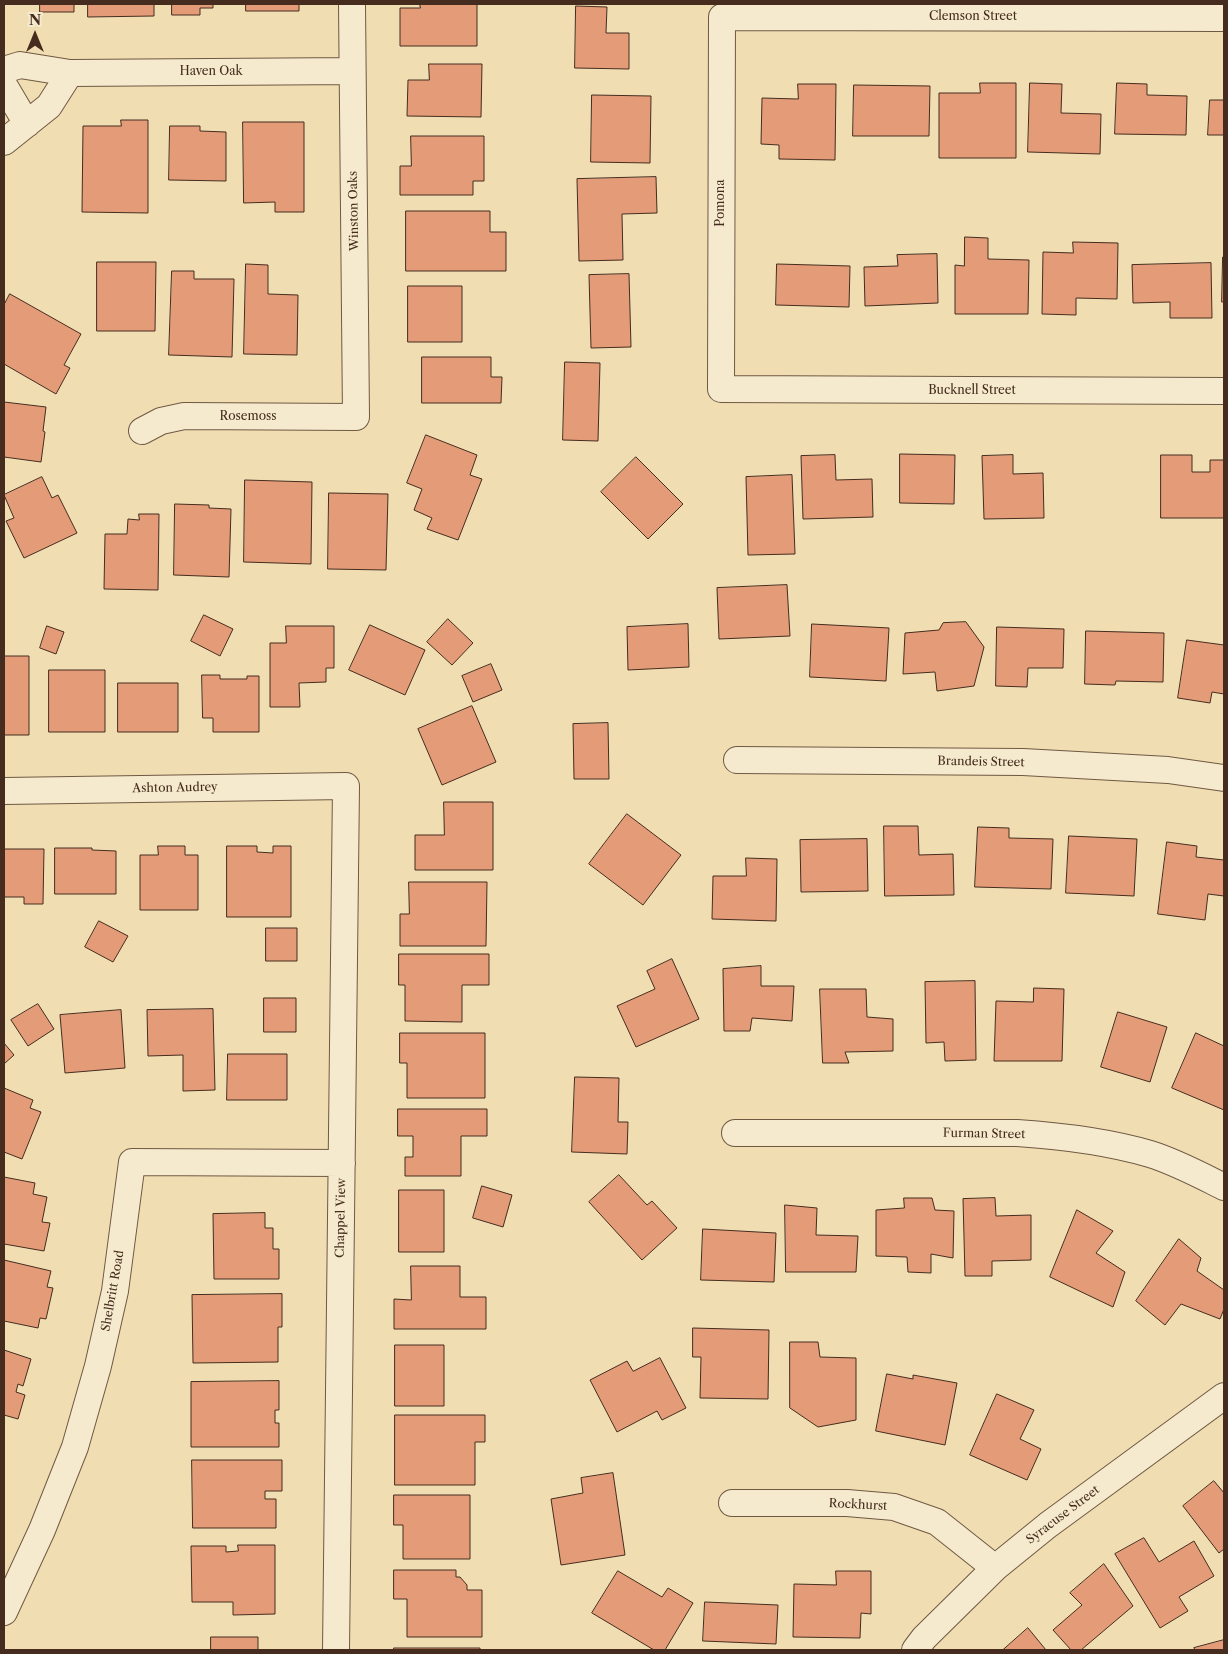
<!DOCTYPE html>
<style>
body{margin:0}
#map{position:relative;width:1228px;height:1654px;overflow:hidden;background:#f0deb2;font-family:"Libre Caslon Text",serif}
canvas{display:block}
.frame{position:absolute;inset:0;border:5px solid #452c1e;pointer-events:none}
.north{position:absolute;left:10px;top:10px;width:50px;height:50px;-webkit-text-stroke:4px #f5eacd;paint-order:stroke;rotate:0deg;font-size:14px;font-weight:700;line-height:20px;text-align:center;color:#452c1e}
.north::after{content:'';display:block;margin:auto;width:18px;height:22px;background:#452c1e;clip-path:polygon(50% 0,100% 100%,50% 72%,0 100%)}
</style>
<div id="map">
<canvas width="1228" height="1654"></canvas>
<div class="frame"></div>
<div class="north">N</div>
</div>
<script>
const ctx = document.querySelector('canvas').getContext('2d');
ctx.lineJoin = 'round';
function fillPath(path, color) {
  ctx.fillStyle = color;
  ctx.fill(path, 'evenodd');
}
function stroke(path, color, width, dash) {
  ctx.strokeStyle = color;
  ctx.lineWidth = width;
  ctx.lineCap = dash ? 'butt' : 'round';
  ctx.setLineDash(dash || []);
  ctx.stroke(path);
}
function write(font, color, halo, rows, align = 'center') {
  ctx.font = font + ' "Libre Caslon Text",serif';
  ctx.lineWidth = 4.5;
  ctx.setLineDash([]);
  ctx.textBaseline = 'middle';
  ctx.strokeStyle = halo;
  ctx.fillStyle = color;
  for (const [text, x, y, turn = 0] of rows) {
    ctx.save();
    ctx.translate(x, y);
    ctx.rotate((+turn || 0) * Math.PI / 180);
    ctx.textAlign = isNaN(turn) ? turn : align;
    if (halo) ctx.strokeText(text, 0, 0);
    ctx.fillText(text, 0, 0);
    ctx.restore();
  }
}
const building = new Path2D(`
 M40,4H74V12H40Z
 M88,4H154V16L88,17Z
 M172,4H213V8H200V15H172Z
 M246,4H299V11H246Z
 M420,4H477V46H400V8H420Z
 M576,6L607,7L606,33H629V69L575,68Z
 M429,64H482L481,117L407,116L408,80H429Z
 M980,83H1016V158H939V93H980Z
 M1030,83L1062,84L1061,113L1101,114L1100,154L1028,152Z
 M1117,83L1147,84V95L1187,96L1186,135L1115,134Z
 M798,84H836L835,160L779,159V145L761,144L762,98L798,99Z
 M854,85L930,86L929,136H853Z
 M592,95L651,96L650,163L591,162Z
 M1210,100H1224V135H1208Z
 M121,120H148V213L82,212L83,126H121Z
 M243,122H304V212H275V202L244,203Z
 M170,126H200V131L226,132V181L169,180Z
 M411,136H484V181H473V195H400V166H411Z
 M656,177L657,213L622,214L623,260L579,261L577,179Z
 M406,211H490V232H506V271H406Z
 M965,237L988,238V259L1029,260L1028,314H955V265L964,266Z
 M1073,242L1118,243L1117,299L1076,298V315L1042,314L1043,252L1073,253Z
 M937,254L938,303L865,306L864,267L898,266L897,255Z
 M1223,257H1224V302H1222Z
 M97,262H156L155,331H97Z
 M1211,263L1212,318H1170V302L1133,303L1132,265Z
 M246,264L268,265V294L298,295L297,355L244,354Z
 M777,264L850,266L849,307L776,305Z
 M172,271H194V279H234L232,357L169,355Z
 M629,274L631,347L591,348L589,275Z
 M408,286H462V342H408Z
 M10,294L81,334L64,365L70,368L56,394L4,364V305Z
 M422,357H491V377H502L501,403H422Z
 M565,362L600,363L598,441L563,440Z
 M4,402L46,407L43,431L45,432L41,462L4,457Z
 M426,435L477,455L470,475L482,479L458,540L427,529L432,518L414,510L422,489L407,483Z
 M900,454L955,455L954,504L900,503Z
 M835,455L836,480L872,479L873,517L803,519L801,456Z
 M1013,455V474L1043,473L1044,518L984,519L982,456Z
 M1161,455H1192V472H1210V460H1224V518H1161Z
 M636,457L683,504L648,539L601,492Z
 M792,475L795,554L748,555L746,477Z
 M42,477L52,498L58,495L77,533L24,558L6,521L14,518L4,495Z
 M245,480L312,482L311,564L244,562Z
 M329,493L388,494L386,570L328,569Z
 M175,504L209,505V508L231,509L229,577L174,575Z
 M139,514H159L158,590L104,589L105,534H127L128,519L139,520Z
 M787,585L790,636L719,639L717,588Z
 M204,615L233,629L220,656L191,641Z
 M448,619L473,643L452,665L427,642Z
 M966,622L984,647L974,686L937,691L935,672L903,674L905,633L939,630L943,623Z
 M688,624L689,667L628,670L627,627Z
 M812,624L889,628L886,681L810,677Z
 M370,625L425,650L405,695L349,670Z
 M47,626L64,632L56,654L40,648Z
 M286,626H334V668H326V682L299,683L300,707H270V643H286Z
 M997,627L1064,629L1063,668H1028L1027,687L996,686Z
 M1086,631L1164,633L1163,682L1116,681L1115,685L1085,684Z
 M1187,640L1224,645V694L1212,692L1210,703L1178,698Z
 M4,656H29V735H4Z
 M491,664L502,690L473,702L462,676Z
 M49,670H105V732H49Z
 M202,675H220V679H247V676H259V732H213V718H203Z
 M118,683H178V732H118Z
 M472,706L496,762L442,785L418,729Z
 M608,723L609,779H574L573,724Z
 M444,802H493V870H415V835H444Z
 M627,814L681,855L643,905L589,864Z
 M884,826H918L919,855L953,854L954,895L885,896Z
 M978,827L1009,828V838L1053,839L1051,889L975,887Z
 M1069,836L1137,839L1134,896L1066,893Z
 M867,839L868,891L801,892L800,840Z
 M1167,842L1197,846L1196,857L1224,860V896L1208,894L1205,920L1158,914Z
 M158,846H185V855H198V910H140V855H158Z
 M227,846H257V852L273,853V846H291V917H227Z
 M55,848H92V850L116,851V894H55Z
 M4,849H44L43,904H24V897H4Z
 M746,858L777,859L776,921L712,919L713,876H746Z
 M409,882H487L486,946H400V914H409Z
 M99,921L128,936L113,962L85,947Z
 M266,928H297V961H266Z
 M399,954H489V985H462V1022L405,1021V985H399Z
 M672,959L699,1019L636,1047L617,1006L655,989L647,971Z
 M761,966V986H794L792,1021L752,1018L750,1031H724L723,969Z
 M975,981L976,1060L945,1061L944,1042L926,1043L925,982Z
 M1034,988L1064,989L1062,1061H994L996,1001L1033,1002Z
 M820,989H866L867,1017L893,1019V1051L845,1052L849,1063H823Z
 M264,998H296V1032H264Z
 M38,1004L54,1029L28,1046L11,1020Z
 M213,1009L215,1090L183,1091V1055L148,1056L147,1010Z
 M121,1010L125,1068L65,1073L60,1015Z
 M1118,1012L1167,1027L1150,1082L1101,1067Z
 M400,1033H485V1098H407V1063H400Z
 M1196,1033L1224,1046V1110L1172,1088Z
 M4,1043L14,1055L4,1064Z
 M228,1054H287V1100H227Z
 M575,1077L619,1078L618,1122H628L627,1154L572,1152Z
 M4,1088L33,1100L30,1108L41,1112L22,1159L4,1152Z
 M398,1109H487V1136H461V1176H405V1157H413V1136H398Z
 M619,1175L647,1205L652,1201L677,1228L642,1260L589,1202Z
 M4,1177L35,1183L33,1194L47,1197L42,1222L50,1223L44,1251L4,1244Z
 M482,1186L512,1195L503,1227L473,1218Z
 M399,1190H444V1252H399Z
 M904,1198H932L935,1210L954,1211L953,1258L931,1254V1273L908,1272L907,1257L876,1256V1210L904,1208Z
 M995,1198L996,1216L1031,1215V1260L992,1261V1276H965L963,1199Z
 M785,1205L817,1208L816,1235L858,1236L856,1272H786Z
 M1077,1210L1113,1231L1096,1253L1125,1272L1113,1307L1050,1277Z
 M265,1213V1228H273V1249H279V1279H214L213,1214Z
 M703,1229L776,1233L774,1282L701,1280Z
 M1179,1239L1201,1258L1197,1271L1224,1290V1309L1220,1319L1181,1304L1165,1325L1136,1301Z
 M4,1260L51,1271L47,1287L53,1288L46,1319L40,1318L38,1328L4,1321Z
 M411,1266H460V1297H486V1329H394V1299L411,1300Z
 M282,1294V1327H278V1362L193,1363L192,1295Z
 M693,1328L769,1330L768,1399L700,1398L701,1357H693Z
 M790,1342H818L820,1357L856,1358V1420L818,1427L790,1408Z
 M395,1345H444V1406H395Z
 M4,1350L31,1359L23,1386L18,1384L16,1392L25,1395L18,1419L4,1415Z
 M660,1358L686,1408L662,1420L657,1411L617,1432L590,1380L627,1361L633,1371Z
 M887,1374L913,1379V1375L957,1383L945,1445L876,1431Z
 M279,1381V1410H275V1423H279V1447H191V1382Z
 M997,1394L1034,1410L1020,1439L1041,1449L1027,1480L970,1455Z
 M395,1415H485V1442H475V1485H395Z
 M192,1460H282V1491H265V1499H276V1528H193Z
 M613,1473L625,1555L561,1565L551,1499L583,1493L581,1478Z
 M1214,1481L1224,1493V1549L1219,1553L1183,1506Z
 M394,1495H470V1559H403V1525H394Z
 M1144,1538L1159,1562L1194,1541L1214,1576L1179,1597L1188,1611L1160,1628L1115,1554Z
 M238,1545H275V1614L233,1615V1602H192L191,1546H226V1552L238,1551Z
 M1104,1564L1133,1606L1081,1650H1071L1053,1630L1082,1605L1070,1593Z
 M394,1570H456V1577H460L467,1585V1590H482V1637H407V1599H394Z
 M618,1571L662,1597L668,1588L693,1603L665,1650H654L592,1613Z
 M836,1571H871V1614L861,1613L860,1638L793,1637L794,1584L836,1585Z
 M705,1602L778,1605L776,1644L703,1641Z
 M1028,1628L1046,1650H1003Z
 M211,1637H258V1650H211Z
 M1224,1640V1650H1195L1194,1648Z
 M394,1648H480V1650H394Z`);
const minor = new Path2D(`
 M1224,18L722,17L721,389L1224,391
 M4,70L20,65L70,73L352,71
 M4,85L27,124
 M4,142L49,106L70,73
 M142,431L161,421L184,416L356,417L352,4
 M737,760L1023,762L1168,770L1224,778
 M4,791L346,786L336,1650
 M735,1133H1017C1062,1136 1106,1141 1150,1154C1176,1162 1200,1175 1224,1187
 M732,1503H847L894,1507L937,1522L995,1568
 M4,1612L42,1530L75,1447L98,1366L115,1291L132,1162L342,1163
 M915,1650L924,1638L995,1568L1048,1525L1224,1396`);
const streetNames = [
 ["Clemson Street",973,17],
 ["Haven Oak",211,72],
 ["Pomona",721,203,-90],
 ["Winston Oaks",354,211,-91],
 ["Bucknell Street",972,391],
 ["Rosemoss",248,417],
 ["Brandeis Street",981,762,1],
 ["Ashton Audrey",175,788,-1],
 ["Furman Street",984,1134,1],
 ["Chappel View",341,1218,-89],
 ["Shelbritt Road",113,1291,-80],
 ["Rockhurst",858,1505,3],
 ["Syracuse Street",1063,1515,-37]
];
fillPath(building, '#e39b78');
stroke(building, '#452c1e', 1);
stroke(minor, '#705843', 28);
stroke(minor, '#f5eacd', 26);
write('12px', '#452c1e', '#f5eacd', streetNames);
</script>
